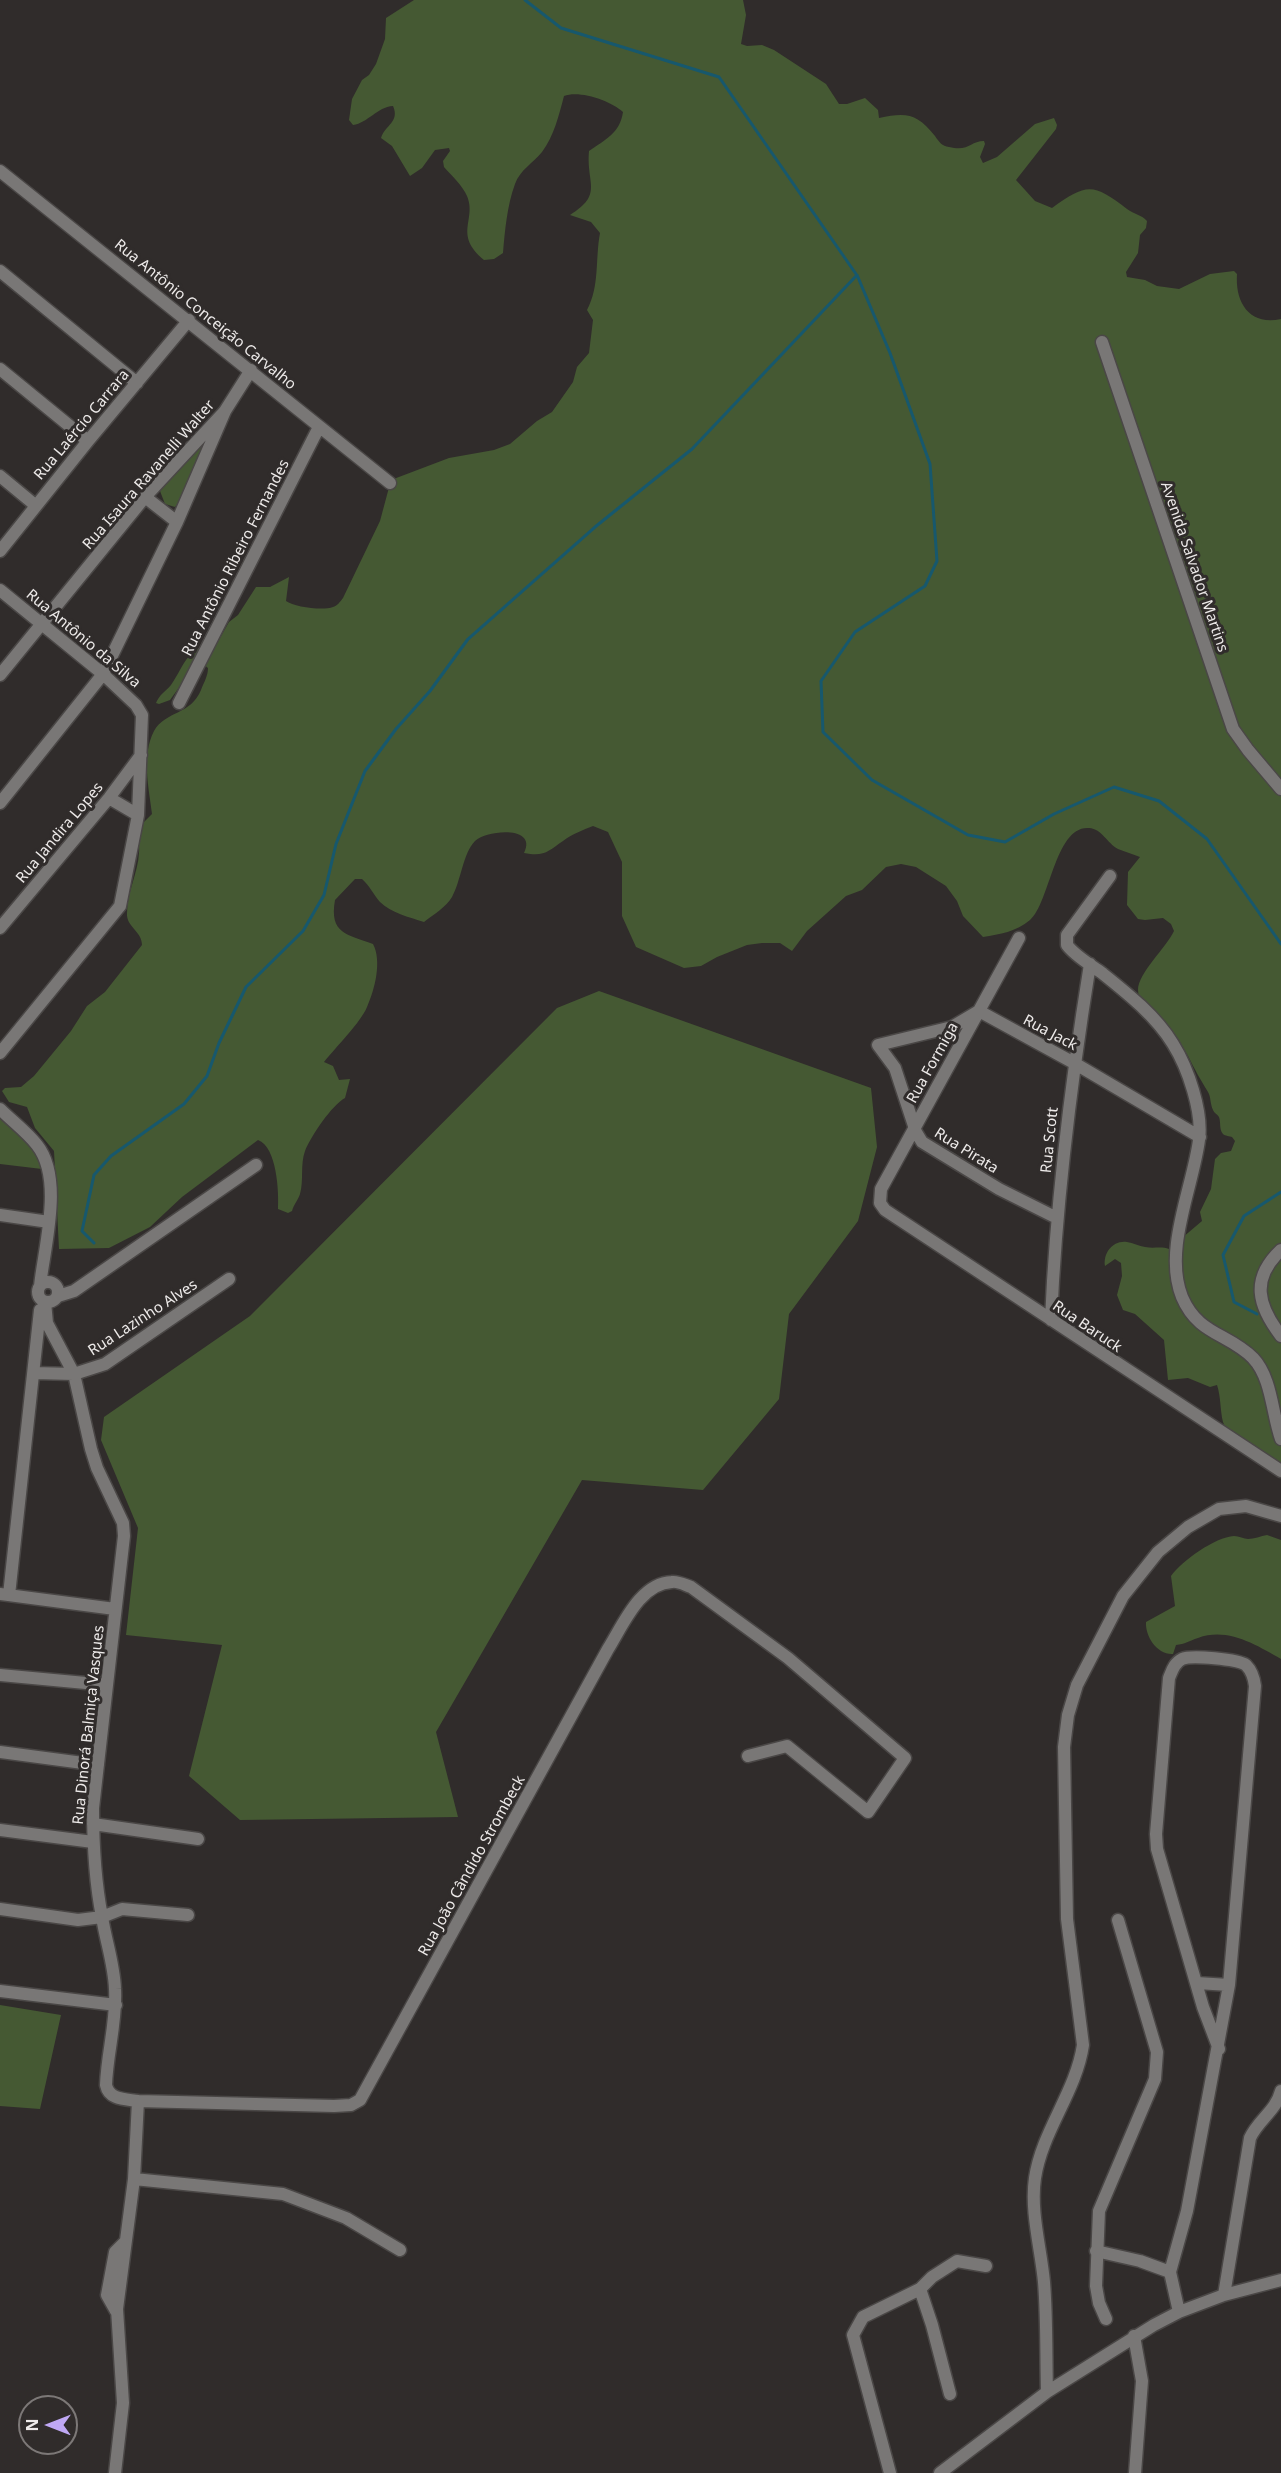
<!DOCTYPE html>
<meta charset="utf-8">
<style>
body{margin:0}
#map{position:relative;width:1281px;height:2473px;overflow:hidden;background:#302c2b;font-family:"Noto Sans",sans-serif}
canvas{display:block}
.north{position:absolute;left:18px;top:2395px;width:60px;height:60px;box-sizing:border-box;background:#302c2b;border:2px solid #7c7877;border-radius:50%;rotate:270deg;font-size:16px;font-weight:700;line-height:24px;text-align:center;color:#edeae9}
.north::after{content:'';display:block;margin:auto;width:21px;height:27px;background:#bfa8f4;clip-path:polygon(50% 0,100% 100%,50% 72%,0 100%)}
</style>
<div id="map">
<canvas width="1281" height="2473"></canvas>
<div class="north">N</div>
</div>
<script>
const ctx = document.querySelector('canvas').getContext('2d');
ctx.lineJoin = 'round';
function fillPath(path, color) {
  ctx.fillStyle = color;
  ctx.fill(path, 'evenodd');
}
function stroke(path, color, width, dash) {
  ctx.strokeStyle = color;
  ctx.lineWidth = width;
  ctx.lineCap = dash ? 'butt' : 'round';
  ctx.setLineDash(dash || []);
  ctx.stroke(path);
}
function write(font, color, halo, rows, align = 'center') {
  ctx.font = font + ' "Noto Sans",sans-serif';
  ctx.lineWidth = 6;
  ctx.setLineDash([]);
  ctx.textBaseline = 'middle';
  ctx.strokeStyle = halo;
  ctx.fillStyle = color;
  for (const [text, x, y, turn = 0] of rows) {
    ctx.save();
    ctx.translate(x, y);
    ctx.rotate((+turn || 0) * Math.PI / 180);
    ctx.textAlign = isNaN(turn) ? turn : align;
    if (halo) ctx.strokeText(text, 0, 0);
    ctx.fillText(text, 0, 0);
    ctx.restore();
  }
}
const green = new Path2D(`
 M414,0H743L746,15L741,44L747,46L762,45L774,50L826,84L839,104H847L865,98L878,110L879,118C906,112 917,113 935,136C939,142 942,146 949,147C969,152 970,141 984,141L985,144L980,157L983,163L997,157L1035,124L1054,118L1057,125L1056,129L1016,180L1035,201L1052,208C1087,183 1093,183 1127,209C1134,214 1142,215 1147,221L1146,228L1140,235L1138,253L1126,272L1127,277L1145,280L1157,286L1179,289L1210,274L1234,271L1237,274C1235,302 1249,326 1281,319V1469C1266,1459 1228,1439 1223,1422C1220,1410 1221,1397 1217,1385L1210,1387L1188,1378L1168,1380L1164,1340L1135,1314L1123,1310L1117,1295L1122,1276L1121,1263L1115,1259L1105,1266C1103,1253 1113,1240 1127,1242C1133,1243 1139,1246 1145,1247C1154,1249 1161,1246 1169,1249L1202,1221L1200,1212L1211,1189L1215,1159L1221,1153L1231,1151L1235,1141L1232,1137C1230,1136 1225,1136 1223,1134C1219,1130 1221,1122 1219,1117C1217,1114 1214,1113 1213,1110C1210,1104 1211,1097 1208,1092C1200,1079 1195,1070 1188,1056C1177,1035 1138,1012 1138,990C1138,973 1166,948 1174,931L1171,924L1163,918L1145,920L1138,919L1127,905L1128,872L1140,857C1133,854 1125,852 1118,849C1107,843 1102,829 1089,828C1055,825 1050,903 1030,920C1016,932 1000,934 983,937L963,916L957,901L946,886L916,867L901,864L886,867L862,890L846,896L807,931L792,951L780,943H762L747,945L717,957L701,966L684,968L636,947L622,916V862L608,832L593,826C583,830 572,834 563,841C548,851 545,857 524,853C538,825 486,830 475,841C463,853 461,881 452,897C446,907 433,915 424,922C409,917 391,913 380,902C373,894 370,886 362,879H355L335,900C329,934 347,934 373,944C382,961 375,989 367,1007C361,1022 336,1047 324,1062L333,1066L339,1080L350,1079L345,1098C332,1105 311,1136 305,1151C300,1165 304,1180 300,1194C298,1200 294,1204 292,1211L288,1213L278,1209C279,1192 277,1147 258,1140L182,1197L150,1227L109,1248L59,1249L54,1151L35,1128L27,1107L9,1102L2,1091L5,1088L21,1087L34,1076L71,1031L87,1006L105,992L142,945C142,931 126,927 127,913C127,892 138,873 139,853C140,846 137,837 136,830L152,814C149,788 141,756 154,731C165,711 191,715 201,690C204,682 208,676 208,668L203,664H196L170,700L159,704L156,703C159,695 166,691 171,685C186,663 187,646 217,643L229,622L238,615L256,587H270L289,577L286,601C294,607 323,611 333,607C337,606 340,602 343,598L380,521L391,480L449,458L494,450L510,444L537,421L552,412L573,382L577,367L589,353L593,320L587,310C600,286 595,259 600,233L591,222L570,215C604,194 586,184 589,151C605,140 620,133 623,112C611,101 580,90 564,96C559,115 554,136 542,152C533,163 520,170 515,184C507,206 505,230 503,253L494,259L484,260C453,234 477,220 467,196C463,186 451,175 444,167L443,161L450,151L449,148L435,150L422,168L410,176L392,146L381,138C385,125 400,122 393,106C377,107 368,123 353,125L349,120L352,99L362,80L369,75L376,64L385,39L386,18Z
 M210,430L180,501L175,507L165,504L160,491L163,486Z
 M599,991L871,1088L877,1147L858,1221L789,1314L779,1399L703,1490L582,1480L436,1732L458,1817L240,1820L189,1776L222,1645L126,1635L138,1528L101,1440L104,1417L250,1316L557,1008Z
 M0,1114L38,1154L42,1169L0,1164Z
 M1267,1535L1281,1540V1659C1256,1645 1228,1627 1198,1638C1189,1641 1185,1644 1176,1645L1173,1654C1157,1655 1145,1636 1146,1622L1175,1606L1171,1576C1182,1561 1215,1537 1234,1536C1239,1536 1244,1539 1248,1539C1254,1539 1261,1536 1267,1535Z
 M0,2005L61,2015L40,2109L0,2106Z`);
const stream = new Path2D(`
 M525,0L561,28L719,77L856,274
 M94,1243L82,1231L94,1175L111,1156L184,1104L207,1076L219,1043L246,987L303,931L324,895L336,844L365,771L396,729L430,691L468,639L595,527L692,449L857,275L890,353L930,464L937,561L925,586L855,632L821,681L823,732L872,780L968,835L1005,842L1054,814L1114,787L1159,801L1207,839L1281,944
 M1257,1314L1234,1302L1223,1255L1244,1216L1281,1192`);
const street = new Path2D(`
 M0,171L390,483
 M0,271L137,383
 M1102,342L1233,729L1248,750L1281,789
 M0,369L88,441
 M0,476L35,505
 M145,497L177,522
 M0,551L88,441L189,320
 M0,590L103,674L136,705L142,715L138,815L120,906L0,1053
 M0,675L145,497L225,411L251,370
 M179,703L319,427
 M109,798L138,815
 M0,803L103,674L177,522L225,411
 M1110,876L1067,935V945C1075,956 1091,965 1102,973C1127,993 1156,1016 1173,1044C1188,1068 1203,1112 1199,1140C1193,1187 1163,1250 1182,1297C1198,1335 1228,1333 1253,1358C1272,1378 1272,1414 1281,1439
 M0,928L109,798L141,755
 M1019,938L881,1189L880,1203L885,1210L1281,1471
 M0,1109C12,1121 27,1132 37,1145C64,1179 44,1247 40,1286
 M0,1215L49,1222
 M1057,1218L999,1189L922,1142L916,1132L895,1068L878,1045L952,1027L979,1011L1074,1063L1200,1137
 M1281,1250C1250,1279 1258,1306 1281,1336
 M38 1292a10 10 0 1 1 20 0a10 10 0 1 1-20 0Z
 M58,1296L74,1291L256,1165
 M45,1302L47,1323L74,1374L91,1449L97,1468L123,1523L124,1536L93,1808C93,1844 95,1881 102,1917C106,1942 114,1964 115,1989C117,2021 107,2053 106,2085C109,2100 125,2099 138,2101
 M1051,1320C1056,1201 1071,1082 1090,964
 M34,1373L74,1374L105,1364L229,1279
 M0,1594L115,1609
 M9,1595L40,1310
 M0,1675L107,1685
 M0,1752L98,1765
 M93,1824L198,1839
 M0,1830L93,1842
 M0,1909L78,1920L102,1917L122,1909L188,1915
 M1197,1983L1229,1985
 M0,1991L116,2005
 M134,2179L283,2194L346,2218L400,2250
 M1096,2251L1140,2261L1170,2272
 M920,2289L932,2325L950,2394
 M1224,2295L1250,2138C1258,2120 1276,2111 1281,2091
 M116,2311L107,2295L115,2252L125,2242
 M1179,2312L1170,2272L1187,2211L1229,1985L1255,1686C1254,1678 1252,1671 1246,1665C1238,1659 1191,1655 1182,1659C1174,1663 1172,1671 1169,1678L1156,1834L1157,1849L1203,2007L1219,2049
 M1106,2319L1099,2303L1096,2286L1099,2211L1155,2079L1157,2052L1118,1920
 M1134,2336L1142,2381L1135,2473
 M1047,2392C1046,2356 1047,2319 1044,2282C1041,2249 1030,2211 1035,2178C1042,2131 1076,2092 1083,2045L1067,1919L1064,1747L1068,1715L1077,1685L1123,1596L1158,1552L1188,1527L1219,1509L1246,1506L1281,1516
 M115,2473L123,2403L117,2309L134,2179L138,2101L334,2106L351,2105L360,2100L608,1649C623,1625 640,1583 672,1582C678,1581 685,1585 691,1587L788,1658L905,1758L868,1812L787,1746L748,1756
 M890,2473L853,2335L863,2317L920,2289L932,2277L957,2261L986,2266
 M940,2473L1047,2392L1154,2325L1179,2312L1224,2295L1281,2280`);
const streetNames = [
 ["Rua Antônio Conceição Carvalho",205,315,39],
 ["Rua Laércio Carrara",82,425,-50],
 ["Rua Isaura Ravanelli Walter",149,475,-49],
 ["Rua Antônio Ribeiro Fernandes",236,558,-63],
 ["Avenida Salvador Martins",1194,567,71],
 ["Rua Antônio da Silva",83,639,40],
 ["Rua Jandira Lopes",60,833,-50],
 ["Rua Jack",1050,1033,28],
 ["Rua Formiga",933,1063,-61],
 ["Rua Scott",1050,1140,-84],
 ["Rua Pirata",966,1151,32],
 ["Rua Lazinho Alves",143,1318,-33],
 ["Rua Baruck",1087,1327,34],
 ["Rua Dinorá Balmiça Vasques",89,1725,-84],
 ["Rua João Cândido Strombeck",472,1866,-61]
];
fillPath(green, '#455933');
stroke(stream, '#17586d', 3);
stroke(street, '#4a4746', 15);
stroke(street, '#797776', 12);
write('15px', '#edeae9', '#302c2b', streetNames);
</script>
